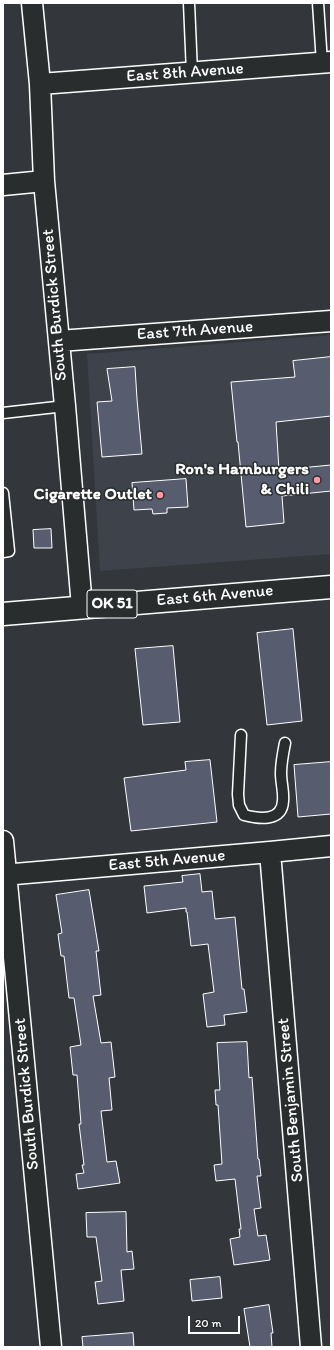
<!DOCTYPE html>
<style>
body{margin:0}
#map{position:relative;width:334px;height:1350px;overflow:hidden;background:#33373b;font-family:Itim,sans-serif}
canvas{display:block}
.frame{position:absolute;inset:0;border:4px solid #fff;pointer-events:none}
.scale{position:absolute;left:188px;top:1316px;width:52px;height:18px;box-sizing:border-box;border:2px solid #fff;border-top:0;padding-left:5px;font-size:12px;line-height:14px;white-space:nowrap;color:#fff;-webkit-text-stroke:3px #2a2d2e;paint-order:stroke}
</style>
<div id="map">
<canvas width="334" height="1350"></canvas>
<div class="frame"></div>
<div class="scale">20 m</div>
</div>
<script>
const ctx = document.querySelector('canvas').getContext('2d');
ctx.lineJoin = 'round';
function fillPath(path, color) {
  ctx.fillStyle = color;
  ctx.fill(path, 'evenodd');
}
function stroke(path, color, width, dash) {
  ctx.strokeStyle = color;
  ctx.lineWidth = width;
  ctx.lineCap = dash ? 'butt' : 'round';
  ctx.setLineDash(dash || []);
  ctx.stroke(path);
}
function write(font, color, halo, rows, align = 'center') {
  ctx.font = font + ' Itim,sans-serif';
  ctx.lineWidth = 3;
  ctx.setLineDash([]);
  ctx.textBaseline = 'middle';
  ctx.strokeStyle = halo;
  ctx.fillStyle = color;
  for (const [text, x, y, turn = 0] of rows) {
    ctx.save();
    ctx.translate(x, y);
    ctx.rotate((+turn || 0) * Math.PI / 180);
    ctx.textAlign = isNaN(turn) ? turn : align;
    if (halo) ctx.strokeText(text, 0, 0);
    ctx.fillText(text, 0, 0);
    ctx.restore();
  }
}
const built = new Path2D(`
 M331,335V554L100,571L87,354Z`);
const building = new Path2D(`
 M331,357V416L276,422L279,470L331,465V491L282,496L284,523L246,527L238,442H237L231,382L295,377L293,361Z
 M135,367L137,399L142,454L102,457L97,402L112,401L107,369Z
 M186,479L188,507L167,508V513L153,514L152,509L134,510L132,483Z
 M51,529L52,548H34L33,530Z
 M293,629L302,721L267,725L257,633Z
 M173,646L180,722L143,725L135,649Z
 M210,760L217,822L131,831L124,778L186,770L185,762Z
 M331,762V814L298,817L294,765Z
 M200,874L202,892L212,891L215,919L235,917L242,989H244L247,1012L224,1015L225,1025L207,1027L203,994L214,992L208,944L191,946L187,912H186V908L147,913L144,886L183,882L182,876Z
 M89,890L99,951H96L101,995L93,996L101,1043L111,1042L115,1077L109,1078L112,1110L101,1111L107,1162L116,1161L120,1183L78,1189L76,1174L84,1173L82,1165H84L79,1124H81L77,1075H73L70,1047L81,1045L74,998H69L64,956H61L58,934L62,933L56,895Z
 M247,1042L249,1078L252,1077L258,1159H259L261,1176H257L261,1208L254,1209L258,1236L266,1235L270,1260L234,1265L230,1239L240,1237L239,1229H241L235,1179L216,1181L214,1165L222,1164L218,1105H216L215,1090H220L217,1043Z
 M126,1212L127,1252L132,1251L134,1269L121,1270L124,1301L98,1304L95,1282L102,1281L96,1237H87L86,1213Z
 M220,1277L222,1298L192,1301L190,1280Z
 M269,1305L273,1333H271L272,1347H250L244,1309Z
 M133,1333L134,1347H83L82,1337Z`);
const lane = new Path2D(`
 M189,3L192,73
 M318,3L322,63
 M3,413L65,406
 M3,493L9,551L3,552
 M241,735L238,794L239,805L244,815C259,819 282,822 283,801C284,792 281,783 281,773C281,763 283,753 285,743`);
const street = new Path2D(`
 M32,3L40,84L44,181L65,406L82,607
 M40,84L331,62
 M3,185L44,181
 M59,341L331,321
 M3,841L51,1347
 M270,852L311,1347
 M3,875L270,852L331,846`);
const primary = new Path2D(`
 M3,614L331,587`);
const markers = [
 [317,480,4,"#ff9aa2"],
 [160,495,4,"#ff9aa2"]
];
const shields = [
 [112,604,50]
];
const shieldNames = [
 ["OK 51",112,604]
];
const streetNames = [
 ["East 8th Avenue",185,73,-4],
 ["South Burdick Street",55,305,-95],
 ["East 7th Avenue",195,331,-4],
 ["East 6th Avenue",215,596,-5],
 ["East 5th Avenue",167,861,-5],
 ["South Burdick Street",27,1094,-95],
 ["South Benjamin Street",291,1100,-95]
];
const poiNames = [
 ["Ron's Hamburgers",309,470],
 ["& Chili",309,490],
 ["Cigarette Outlet",152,495]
];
fillPath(built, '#3e424a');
fillPath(building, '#575d6e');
stroke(building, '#fff', 1);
stroke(lane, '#fff', 13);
stroke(street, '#fff', 23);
stroke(primary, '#fff', 25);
stroke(lane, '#2a2d2e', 10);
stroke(street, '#2a2d2e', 20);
stroke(primary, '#2a2d2e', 22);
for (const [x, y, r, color] of markers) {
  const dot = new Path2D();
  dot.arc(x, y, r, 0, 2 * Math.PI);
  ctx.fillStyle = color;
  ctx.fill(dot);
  stroke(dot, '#2a2d2e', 1.5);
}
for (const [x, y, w] of shields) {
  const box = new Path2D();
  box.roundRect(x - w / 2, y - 14, w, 28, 3);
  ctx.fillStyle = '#2a2d2e';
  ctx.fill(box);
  stroke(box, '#fff', 1);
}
write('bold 16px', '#fff', null, shieldNames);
write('17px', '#fff', '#2a2d2e', streetNames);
write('bold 17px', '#fff', '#2a2d2e', poiNames, 'right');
</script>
